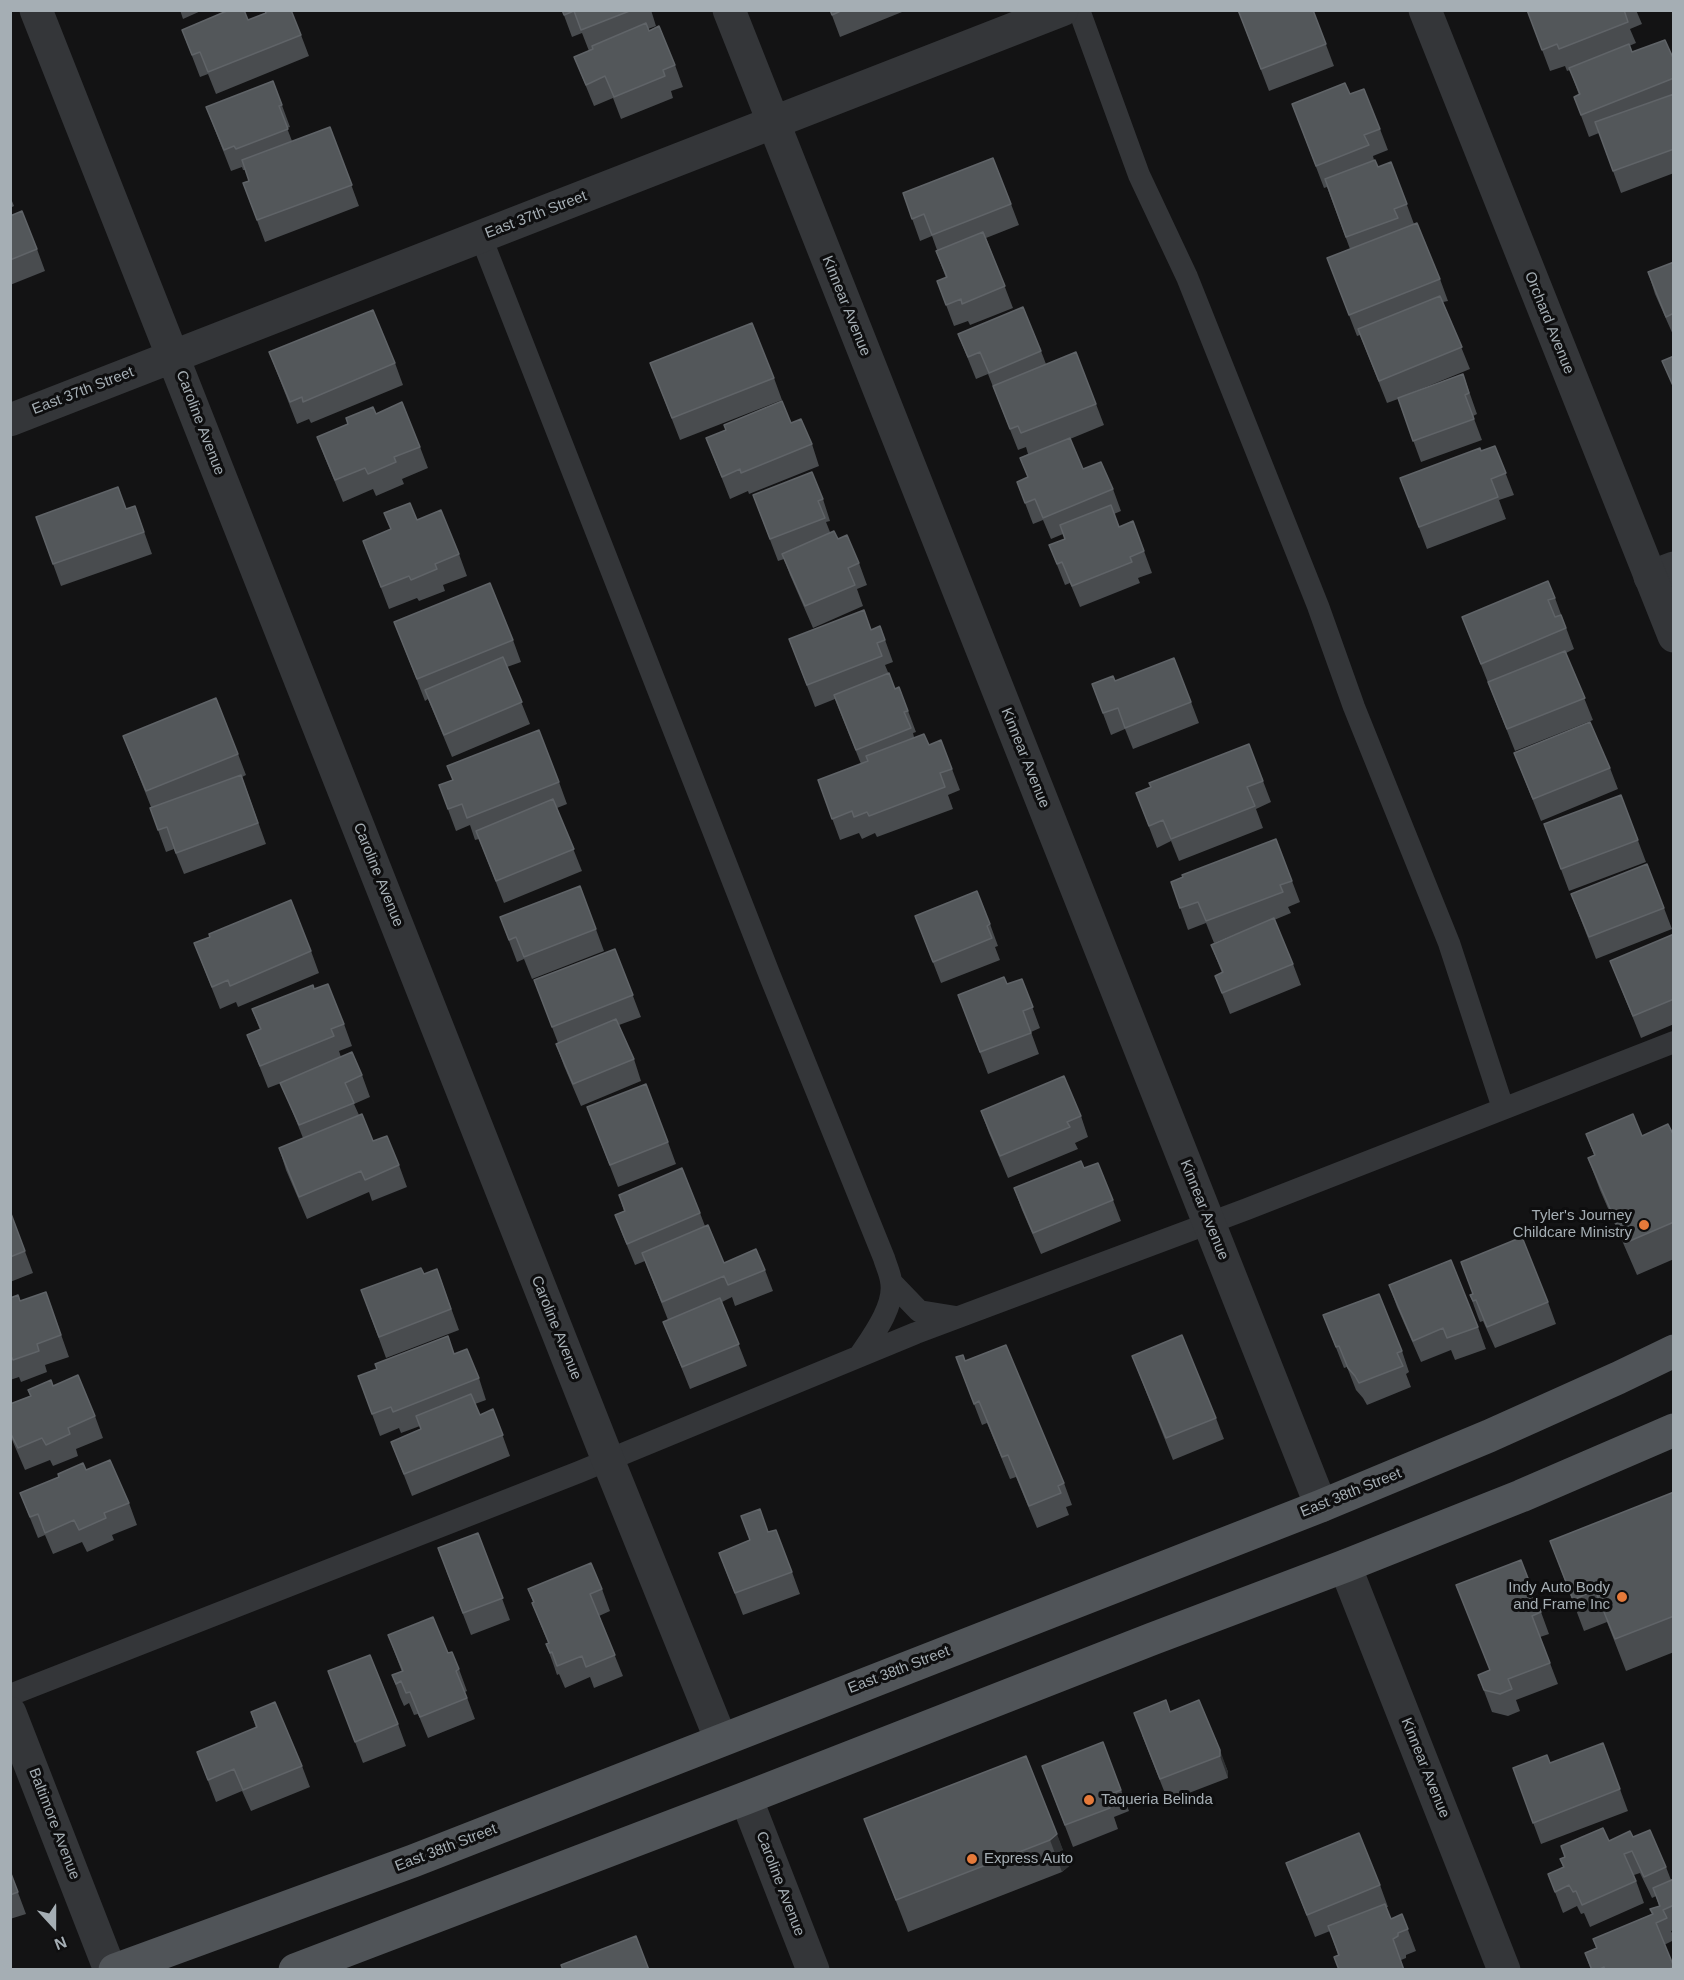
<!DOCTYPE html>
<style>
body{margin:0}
#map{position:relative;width:1684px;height:1980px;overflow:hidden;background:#131314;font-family:Arial,sans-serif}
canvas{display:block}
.frame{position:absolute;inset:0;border:12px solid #a5aeb4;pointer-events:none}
.north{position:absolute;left:24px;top:1896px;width:60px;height:60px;-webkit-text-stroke:4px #0e0e0f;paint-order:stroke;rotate:159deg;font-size:16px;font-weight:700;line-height:24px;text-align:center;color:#a5aeb4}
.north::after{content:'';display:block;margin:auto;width:21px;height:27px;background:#a5aeb4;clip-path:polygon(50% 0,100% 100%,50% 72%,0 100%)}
</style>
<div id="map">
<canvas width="1684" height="1980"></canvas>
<div class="frame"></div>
<div class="north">N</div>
</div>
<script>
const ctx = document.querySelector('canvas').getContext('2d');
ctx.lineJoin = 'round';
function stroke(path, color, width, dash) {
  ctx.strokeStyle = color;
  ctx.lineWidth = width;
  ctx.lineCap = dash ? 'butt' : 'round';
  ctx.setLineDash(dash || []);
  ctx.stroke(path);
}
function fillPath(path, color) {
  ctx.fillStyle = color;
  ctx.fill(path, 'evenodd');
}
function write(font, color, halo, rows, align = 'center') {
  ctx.font = font + ' Arial,sans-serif';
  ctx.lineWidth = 6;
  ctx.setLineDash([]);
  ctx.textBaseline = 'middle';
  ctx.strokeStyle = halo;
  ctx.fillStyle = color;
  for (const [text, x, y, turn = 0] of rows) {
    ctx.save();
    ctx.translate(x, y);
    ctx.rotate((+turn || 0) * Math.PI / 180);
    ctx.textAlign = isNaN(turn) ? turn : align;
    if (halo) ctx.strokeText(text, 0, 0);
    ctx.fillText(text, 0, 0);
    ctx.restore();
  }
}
const service = new Path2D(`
 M1079,10L1139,175L1187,277L1318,606L1354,707L1449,943L1503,1108
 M481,237L770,976L884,1258C886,1265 890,1273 891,1281C896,1305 872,1337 860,1355
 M892,1283L919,1311L956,1317
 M10,1695L579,1472L916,1333L1247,1209L1674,1042`);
const minor = new Path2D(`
 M36,10L608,1460L721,1740
 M729,10L1321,1506
 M10,420L1062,10
 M1650,577L1674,568
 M1345,1566L1504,1970
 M10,1713L110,1970
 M746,1798L813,1970`);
const tertiary = new Path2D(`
 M1425,10L1674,636`);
const primary = new Path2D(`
 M115,1970L413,1861L1321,1506L1489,1436L1618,1378L1674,1351
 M295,1970L746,1798L1152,1639L1345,1566L1521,1496L1674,1430`);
const wall = new Path2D(`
 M180,10H203L183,19Z
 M562,10H651L656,26L648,29L649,31L675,65L683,87L671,91L673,98L621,119L613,98L594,106L574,57L589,51L582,33L572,37Z
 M830,10H907L840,37Z
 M1238,10H1313L1334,66L1269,91Z
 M1527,10H1636L1642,24L1630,29L1636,43L1629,46L1632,52L1674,60V173L1621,193L1599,133L1589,137L1574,97L1579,95L1570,70L1567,71L1565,66L1550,71Z
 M248,20L301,35L309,56L216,94L208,74L200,77L182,30Z
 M273,81L290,127L287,128L292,141L330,127L359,206L265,242L243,183L249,181L245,170H243L242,167L231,171L206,107Z
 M1350,94L1380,129L1388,150L1373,156L1374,160L1378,167L1391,162L1414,224L1440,279L1448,301L1443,302L1470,369L1404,396L1463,374L1477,414L1473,416L1482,440L1421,462L1398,399L1387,403L1360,335L1357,336L1327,258L1350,249L1327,187L1324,188L1292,104Z
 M903,193L1011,204L1019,225L986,238L1013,308L970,325L968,321L954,326L937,281L946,278L936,251L937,250L932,236L920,241Z
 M10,196L14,206L10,208Z
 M10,216L37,249L45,271L10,285Z
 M1674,262V337L1655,294L1648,272Z
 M958,334L1041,351L1046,364L1096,404L1104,425L1070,439L1083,469L1113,489L1121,511L1114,514L1119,527L1133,521L1152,573L1138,578L1140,583L1080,607L1070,583L1065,585L1049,545L1065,539L1063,534L1051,539L1043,520L1033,524L1017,482L1028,478L1020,458L1028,454L1026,447L1018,450L988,374L976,379Z
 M269,352L395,363L403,385L311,423L309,419L297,424Z
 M650,363L774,378L782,400L680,440Z
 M376,414L420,447L428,468L402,479L404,484L376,496L373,489L343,502L325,458L317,437L348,424L346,418Z
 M791,423L812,444L819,466L749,494L748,491L730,499L706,438Z
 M1495,446L1514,495L1499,500L1506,519L1427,549L1400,478Z
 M753,495L823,499L830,521L826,522L830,532L838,539L859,563L867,585L857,589L863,606L813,628L790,575L784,559L778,561Z
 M135,506L152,554L61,586L36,517L126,509Z
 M384,513L417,520L459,554L467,576L443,585L445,591L419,601L417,598L389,609L363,541L391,530Z
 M1555,598L1574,649L1566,653L1593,720L1515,751L1462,617Z
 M394,622L513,640L521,662L507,667L530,724L452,757L428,699L425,701Z
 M880,626L893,662L885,665L895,689L899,687L916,732L913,733L914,737L929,745L941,740L960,790L948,795L953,809L877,837L875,833L862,839L859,833L840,840L818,780L861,764L835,699L815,707L789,639L871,630Z
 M1115,681L1191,702L1199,723L1133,749L1125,729L1111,735L1092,684Z
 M123,736L238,754L246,775L242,777L266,844L184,874L174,849L166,852L150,808L151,807Z
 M1514,753L1610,768L1618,789L1541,821Z
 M1263,781L1271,802L1256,809L1263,828L1179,861L1171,841L1157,848L1136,793Z
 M559,782L567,804L557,808L582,871L504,903L479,839L475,840L470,825L456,831L439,785Z
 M1621,795L1646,862L1569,891L1544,824Z
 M1276,839L1300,902L1288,907L1291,913L1274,920L1293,964L1301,985L1230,1014L1215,976L1222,973L1211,945L1238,933L1214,943L1206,923L1188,930L1171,882Z
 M580,886L604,951L532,979L524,959L517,962L500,917Z
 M1571,894L1664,908L1672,929L1596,959Z
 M915,916L990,924L998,946L995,947L1000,960L941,983Z
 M209,934L311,951L319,973L238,1007L236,1002L220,1009L194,943L210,937Z
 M1674,934V1024L1641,1038L1610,961Z
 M615,949L641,1017L619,1025L634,1059L641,1081L581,1106L564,1066L556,1044L558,1043L534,980Z
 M1022,979L1040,1028L1031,1032L1039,1054L988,1074L958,995L1007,984Z
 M314,989L344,1024L352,1046L339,1051L341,1057L362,1075L370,1097L354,1104L359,1115L373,1141L399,1165L407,1187L372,1201L369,1192L307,1219L286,1170L279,1148L303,1138L281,1083L268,1088L247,1035L260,1030L252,1009Z
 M587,1107L668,1142L676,1164L618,1187Z
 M981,1111L1081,1116L1088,1137L1075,1143L1078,1149L1008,1178L989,1133Z
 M1586,1134L1674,1136V1259L1637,1275L1600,1190L1588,1158L1594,1155Z
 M1084,1168L1113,1200L1121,1221L1041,1254L1022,1210L1014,1188Z
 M619,1195L700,1213L705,1226L724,1263L765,1270L773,1291L735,1306L732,1297L722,1302L747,1366L690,1389L663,1322L668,1320L645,1261L635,1265L623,1236L615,1215L624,1211Z
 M10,1211L33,1273L10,1282Z
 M1461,1262L1548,1302L1556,1324L1495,1348L1483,1321L1480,1322L1478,1317L1470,1295L1473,1294Z
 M437,1269L459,1330L386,1358L361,1290L424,1274Z
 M1389,1285L1478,1327L1486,1349L1455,1360L1451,1350L1421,1362L1397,1307Z
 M46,1292L69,1357L45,1365L47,1372L21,1382L19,1377L10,1380V1298L20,1301Z
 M1323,1315L1402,1351L1409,1372L1406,1374L1411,1387L1367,1405L1363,1398L1356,1390L1347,1367L1344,1368Z
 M454,1354L479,1378L486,1400L475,1404L480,1415L493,1409L510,1456L412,1496L391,1442L421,1429L420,1426L401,1433L399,1428L380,1436L358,1376Z
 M1132,1356L1216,1418L1224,1439L1173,1460Z
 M956,1357L965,1361L1064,1483L1072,1505L1066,1507L1069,1515L1037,1528L1016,1477L1010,1479L987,1423L982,1425Z
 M53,1386L95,1416L103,1438L76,1449L78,1456L53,1466L50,1460L25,1470L10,1435V1404L30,1396L28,1390Z
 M86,1470L129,1503L137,1525L112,1535L114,1540L87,1552L82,1542L53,1554L45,1535L38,1538L20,1493Z
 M1674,1492V1652L1626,1671L1607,1622L1584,1631L1550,1541Z
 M769,1532L792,1572L800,1594L743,1615L719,1553Z
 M478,1533L510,1620L471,1635L446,1570Z
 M1456,1585L1541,1612L1549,1634L1540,1637L1558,1684L1516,1700L1520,1711L1508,1716L1492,1712L1478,1675L1490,1670Z
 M528,1589H602L610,1611L599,1616L623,1676L594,1688L590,1677L565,1688L559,1674L557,1675L554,1666L546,1644L548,1643L532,1603L533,1602Z
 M388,1635L448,1653L459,1669L467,1691L465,1692L475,1719L428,1738L418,1714L414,1715L409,1703L404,1706L400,1697L392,1675L402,1672Z
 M328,1671L398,1724L406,1746L363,1763Z
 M1199,1700L1228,1772V1778L1168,1801L1142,1735L1170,1712Z
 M251,1712L302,1766L310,1787L251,1811L242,1791L216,1802L197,1752L256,1728Z
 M1103,1742L1129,1811L1114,1817L1118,1829L1073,1847L1042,1766Z
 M1603,1743L1628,1811L1541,1844L1513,1768L1550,1763Z
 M1026,1756L1069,1866L1062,1872L908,1932L864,1819Z
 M1633,1837L1666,1867L1671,1880L1674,1879V1930L1671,1931L1674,1937V1940L1664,1945L1674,1967V1970H1591L1585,1953L1596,1948L1593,1939L1652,1914L1650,1909L1659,1906L1656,1896L1652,1898L1640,1873L1634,1875L1644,1903L1590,1927L1584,1913L1581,1914L1577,1906L1563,1913L1548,1874L1563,1867L1560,1859L1565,1857L1561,1846L1609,1841Z
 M1286,1863L1380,1885L1388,1907H1386L1391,1919L1402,1914L1416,1951L1406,1955V1958L1401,1960L1338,1955L1330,1931L1315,1937Z
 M10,1871L26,1914L10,1919Z`);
const shadedWall = new Path2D(`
 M1220,1750L1228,1772V1778L1220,1756Z
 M1057,1834L1069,1866L1062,1872L1050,1840Z`);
const building = new Path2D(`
 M229,10H244L248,20L266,13L265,10H291L301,35L208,72L200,52L192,55L182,30Z
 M562,10H632L581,30L574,11L564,15Z
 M830,10H843L832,15Z
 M1238,10H1313L1326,44L1261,69Z
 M1527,10H1624L1628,22L1559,49L1557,44L1542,50Z
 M646,23L649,31L659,26L675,65L663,70L665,76L614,97L605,76L586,85L574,57L593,49L592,46Z
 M1665,40L1674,60V78L1581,115L1574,97L1580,94L1569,68L1629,44L1632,52Z
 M273,81L282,105L279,106L288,129L236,149L234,146L224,150L206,107Z
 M1345,83L1350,94L1364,89L1380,129L1364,135L1369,145L1316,166L1292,104Z
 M1674,94V149L1613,171L1595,122Z
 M330,127L352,185L257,220L243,183L249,181L242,160Z
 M993,158L1011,204L932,235L924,214L912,219L903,193Z
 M1375,160L1378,167L1391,162L1407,204L1394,209L1398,218L1346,237L1325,179Z
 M22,211L37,249L10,260V216Z
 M1417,223L1440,279L1349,315L1327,258Z
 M983,232L1005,286L962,304L961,299L946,305L937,281L947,277L936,251Z
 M1674,262V313L1666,317L1648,272Z
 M1440,296L1462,347L1379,381L1358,329Z
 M1023,307L1041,351L989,373L980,352L968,357L958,334Z
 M373,310L395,363L303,402L302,397L290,402L269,352Z
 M752,323L774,378L672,418L650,363Z
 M1076,352L1096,404L1021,433L1018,426L1010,429L993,386Z
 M1674,356V388L1662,361Z
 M1463,374L1469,393L1465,395L1474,419L1413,441L1398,398Z
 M782,401L791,423L801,419L812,444L741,473L740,469L722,477L706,438L726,430L724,425Z
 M402,402L420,447L394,457L396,462L368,474L365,468L335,480L317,437L348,424L346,418L373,407L376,414Z
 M1070,438L1083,469L1101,462L1113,489L1043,518L1035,499L1025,503L1017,482L1028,477L1020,458Z
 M1495,446L1506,473L1491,479L1498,497L1419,527L1400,478L1480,448L1481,451Z
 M812,472L823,499L818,501L825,518L770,539L753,495Z
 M118,487L126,509L135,506L144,532L53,564L36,517Z
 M410,503L417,520L441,510L459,554L435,564L437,569L411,580L409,576L381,587L363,541L391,529L384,513Z
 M1111,505L1119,527L1133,521L1144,551L1130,557L1132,562L1072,586L1062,562L1057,564L1049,545L1065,539L1060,525Z
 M834,531L838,539L847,535L859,563L848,568L855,585L805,606L782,554Z
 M1548,581L1555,598L1548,600L1555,617L1561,615L1566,628L1481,664L1462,617Z
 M490,583L513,640L417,679L394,622Z
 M864,610L871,630L880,626L885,640L877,643L882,656L807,685L789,639Z
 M1565,651L1585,698L1507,729L1488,682Z
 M503,657L522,702L444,735L425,690Z
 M1174,658L1191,702L1125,728L1118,708L1103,713L1092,684L1113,676L1115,681Z
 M889,673L895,689L899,687L908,711L904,712L911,728L856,750L834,695Z
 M216,698L238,754L146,791L123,736Z
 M1590,722L1610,768L1533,799L1514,753Z
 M539,730L559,782L467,818L462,804L448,809L439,785L453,780L447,766Z
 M924,734L929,745L941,740L952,769L940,773L945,787L869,816L867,812L854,817L852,811L832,819L818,780L868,761L866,756Z
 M1249,744L1263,781L1247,787L1255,806L1171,839L1163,820L1149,826L1136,793L1151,787L1149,783Z
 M241,775L258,823L176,853L167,827L158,830L150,808Z
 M1621,795L1638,840L1561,869L1544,824Z
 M553,799L574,849L496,881L476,831Z
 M1276,839L1292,881L1280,885L1283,892L1206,921L1198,902L1180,908L1171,882L1183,877L1182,875Z
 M1647,864L1664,908L1589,937L1571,894Z
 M580,886L596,929L524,957L516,937L509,940L500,917Z
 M977,891L990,924L987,926L992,938L933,962L915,916Z
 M291,900L311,951L230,986L228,980L212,987L194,943L210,937L209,934Z
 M1274,918L1293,964L1222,993L1215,976L1223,972L1211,945Z
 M1674,934V999L1633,1016L1610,961Z
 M615,949L633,995L552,1027L534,980Z
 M1004,977L1007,984L1022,979L1033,1007L1023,1011L1031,1033L980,1052L958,995Z
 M328,984L344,1024L331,1029L334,1036L260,1066L247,1035L261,1029L252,1009L313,985L314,989Z
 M616,1019L634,1059L573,1084L556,1044Z
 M352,1052L362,1075L345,1083L354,1103L299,1125L280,1083Z
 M1064,1076L1081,1116L1067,1122L1070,1127L1000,1156L981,1111Z
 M646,1084L668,1142L610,1165L587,1107Z
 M362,1114L373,1141L387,1136L399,1165L365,1180L361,1171L299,1197L279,1148Z
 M1633,1114L1642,1136L1668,1124L1674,1136V1222L1625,1243L1588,1158L1595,1155L1586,1134Z
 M1081,1161L1084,1168L1098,1163L1113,1200L1033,1233L1014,1188Z
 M682,1168L700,1213L627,1244L615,1215L625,1211L619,1195Z
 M10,1211L25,1251L10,1257Z
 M708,1225L724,1263L756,1249L765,1270L728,1285L724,1276L662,1302L642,1253Z
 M1522,1237L1548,1302L1487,1327L1476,1300L1473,1301L1470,1295L1473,1294L1461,1262Z
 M1451,1260L1478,1327L1447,1338L1443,1328L1413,1341L1389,1285Z
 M421,1268L424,1274L437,1269L451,1309L379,1337L361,1290Z
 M46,1292L61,1335L37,1344L39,1351L13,1360L11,1356H10V1298L18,1295L20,1301Z
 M1379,1294L1402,1351L1397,1353L1403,1366L1359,1383L1355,1376L1348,1368L1339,1346L1336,1347L1323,1315Z
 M720,1298L739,1344L682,1367L663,1322Z
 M1182,1335L1216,1418L1166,1438L1132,1356Z
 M448,1336L454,1354L467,1349L479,1378L393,1412L391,1407L372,1414L358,1376L377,1369L375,1364Z
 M1006,1345L1064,1483L1058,1486L1061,1493L1029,1506L1008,1455L1002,1457L979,1401L974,1404L956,1357L963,1355L965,1361Z
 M78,1375L95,1416L68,1428L70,1434L46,1445L42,1438L18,1448L10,1432V1404L31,1396L28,1390L51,1380L53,1386Z
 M471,1394L480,1415L493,1409L503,1435L404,1474L391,1442L421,1429L416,1416Z
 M110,1460L129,1503L104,1513L106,1518L79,1530L74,1520L45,1533L38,1514L30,1517L20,1493L59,1477L58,1474L83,1463L86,1470Z
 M1674,1492V1616L1615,1639L1595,1590L1573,1600L1550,1541Z
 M760,1509L768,1532L776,1530L792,1572L735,1593L719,1553L750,1540L741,1516Z
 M478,1533L503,1598L463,1613L438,1548Z
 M1521,1560L1541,1612L1532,1616L1550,1663L1508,1679L1512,1689L1500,1694L1484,1690L1478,1675L1490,1670L1456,1585Z
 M591,1563L602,1589L590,1594L615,1655L586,1667L582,1656L557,1666L552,1652L550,1653L546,1644L549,1643L532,1603L534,1602L528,1589Z
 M433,1617L448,1653L452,1652L459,1669L456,1671L467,1698L420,1717L410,1692L406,1693L401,1681L396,1684L392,1675L403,1671L388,1635Z
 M370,1655L398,1724L355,1742L328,1671Z
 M1166,1700L1170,1712L1199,1700L1220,1750V1756L1160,1779L1134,1713Z
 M275,1702L302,1766L243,1790L234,1769L208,1780L197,1752L257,1727L251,1712Z
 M1103,1742L1121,1790L1106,1796L1110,1808L1065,1825L1042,1766Z
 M1603,1743L1620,1789L1533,1823L1513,1768L1547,1755L1550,1763Z
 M1026,1756L1057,1834L1050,1840L896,1900L864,1819Z
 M1603,1828L1609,1841L1630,1831L1633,1837L1650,1830L1666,1867L1644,1877L1632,1851L1624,1854L1636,1881L1582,1905L1576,1891L1573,1892L1569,1885L1555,1892L1548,1874L1564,1867L1560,1859L1565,1857L1561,1846Z
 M1359,1833L1380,1885L1307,1915L1286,1863Z
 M10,1871L18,1892L10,1895Z
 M1674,1879V1905L1663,1910L1667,1918L1656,1923L1674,1967L1667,1970H1605L1604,1967L1598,1970H1592L1585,1953L1597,1948L1593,1939L1653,1914L1650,1909L1660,1906L1653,1888Z
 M1385,1904L1391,1919L1402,1914L1408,1929L1398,1933V1936L1393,1939L1404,1970H1339L1334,1957L1339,1955L1328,1926Z
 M636,1936L649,1970H563L561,1965Z`);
const markers = [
 [1644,1225,6,"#e57a3a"],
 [1622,1597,6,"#e57a3a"],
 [1089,1800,6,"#e57a3a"],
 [972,1859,6,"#e57a3a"]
];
const streetNames = [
 ["East 37th Street",536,215,-21],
 ["Kinnear Avenue",846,306,68],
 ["Orchard Avenue",1549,323,68],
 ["East 37th Street",83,391,-21],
 ["Caroline Avenue",200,423,69],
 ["Kinnear Avenue",1025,758,68],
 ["Caroline Avenue",378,875,68],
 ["Kinnear Avenue",1204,1210,68],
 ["Caroline Avenue",556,1328,68],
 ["East 38th Street",1351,1493,-22],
 ["East 38th Street",899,1670,-21],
 ["Kinnear Avenue",1425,1768,68],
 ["Baltimore Avenue",54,1824,69],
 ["East 38th Street",446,1848,-21],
 ["Caroline Avenue",780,1884,69]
];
const poiNames = [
 ["Tyler's Journey",1632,1216],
 ["Childcare Ministry",1632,1233],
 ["Indy Auto Body",1610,1588],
 ["and Frame Inc",1610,1605],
 ["Taqueria Belinda",1101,1800,"left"],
 ["Express Auto",984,1859,"left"]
];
stroke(service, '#343639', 22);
stroke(minor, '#343639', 33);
stroke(tertiary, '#343639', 33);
stroke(primary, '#505458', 33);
fillPath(wall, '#494c4f');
fillPath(shadedWall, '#2f3133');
fillPath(building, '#53575a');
stroke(building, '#606468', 1.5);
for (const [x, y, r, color] of markers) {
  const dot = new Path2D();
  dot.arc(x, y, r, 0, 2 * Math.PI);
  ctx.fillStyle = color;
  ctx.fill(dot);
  stroke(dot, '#0e0e0f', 2);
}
write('15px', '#a5aeb4', '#0e0e0f', streetNames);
write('15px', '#a5aeb4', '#0e0e0f', poiNames, 'right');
</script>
